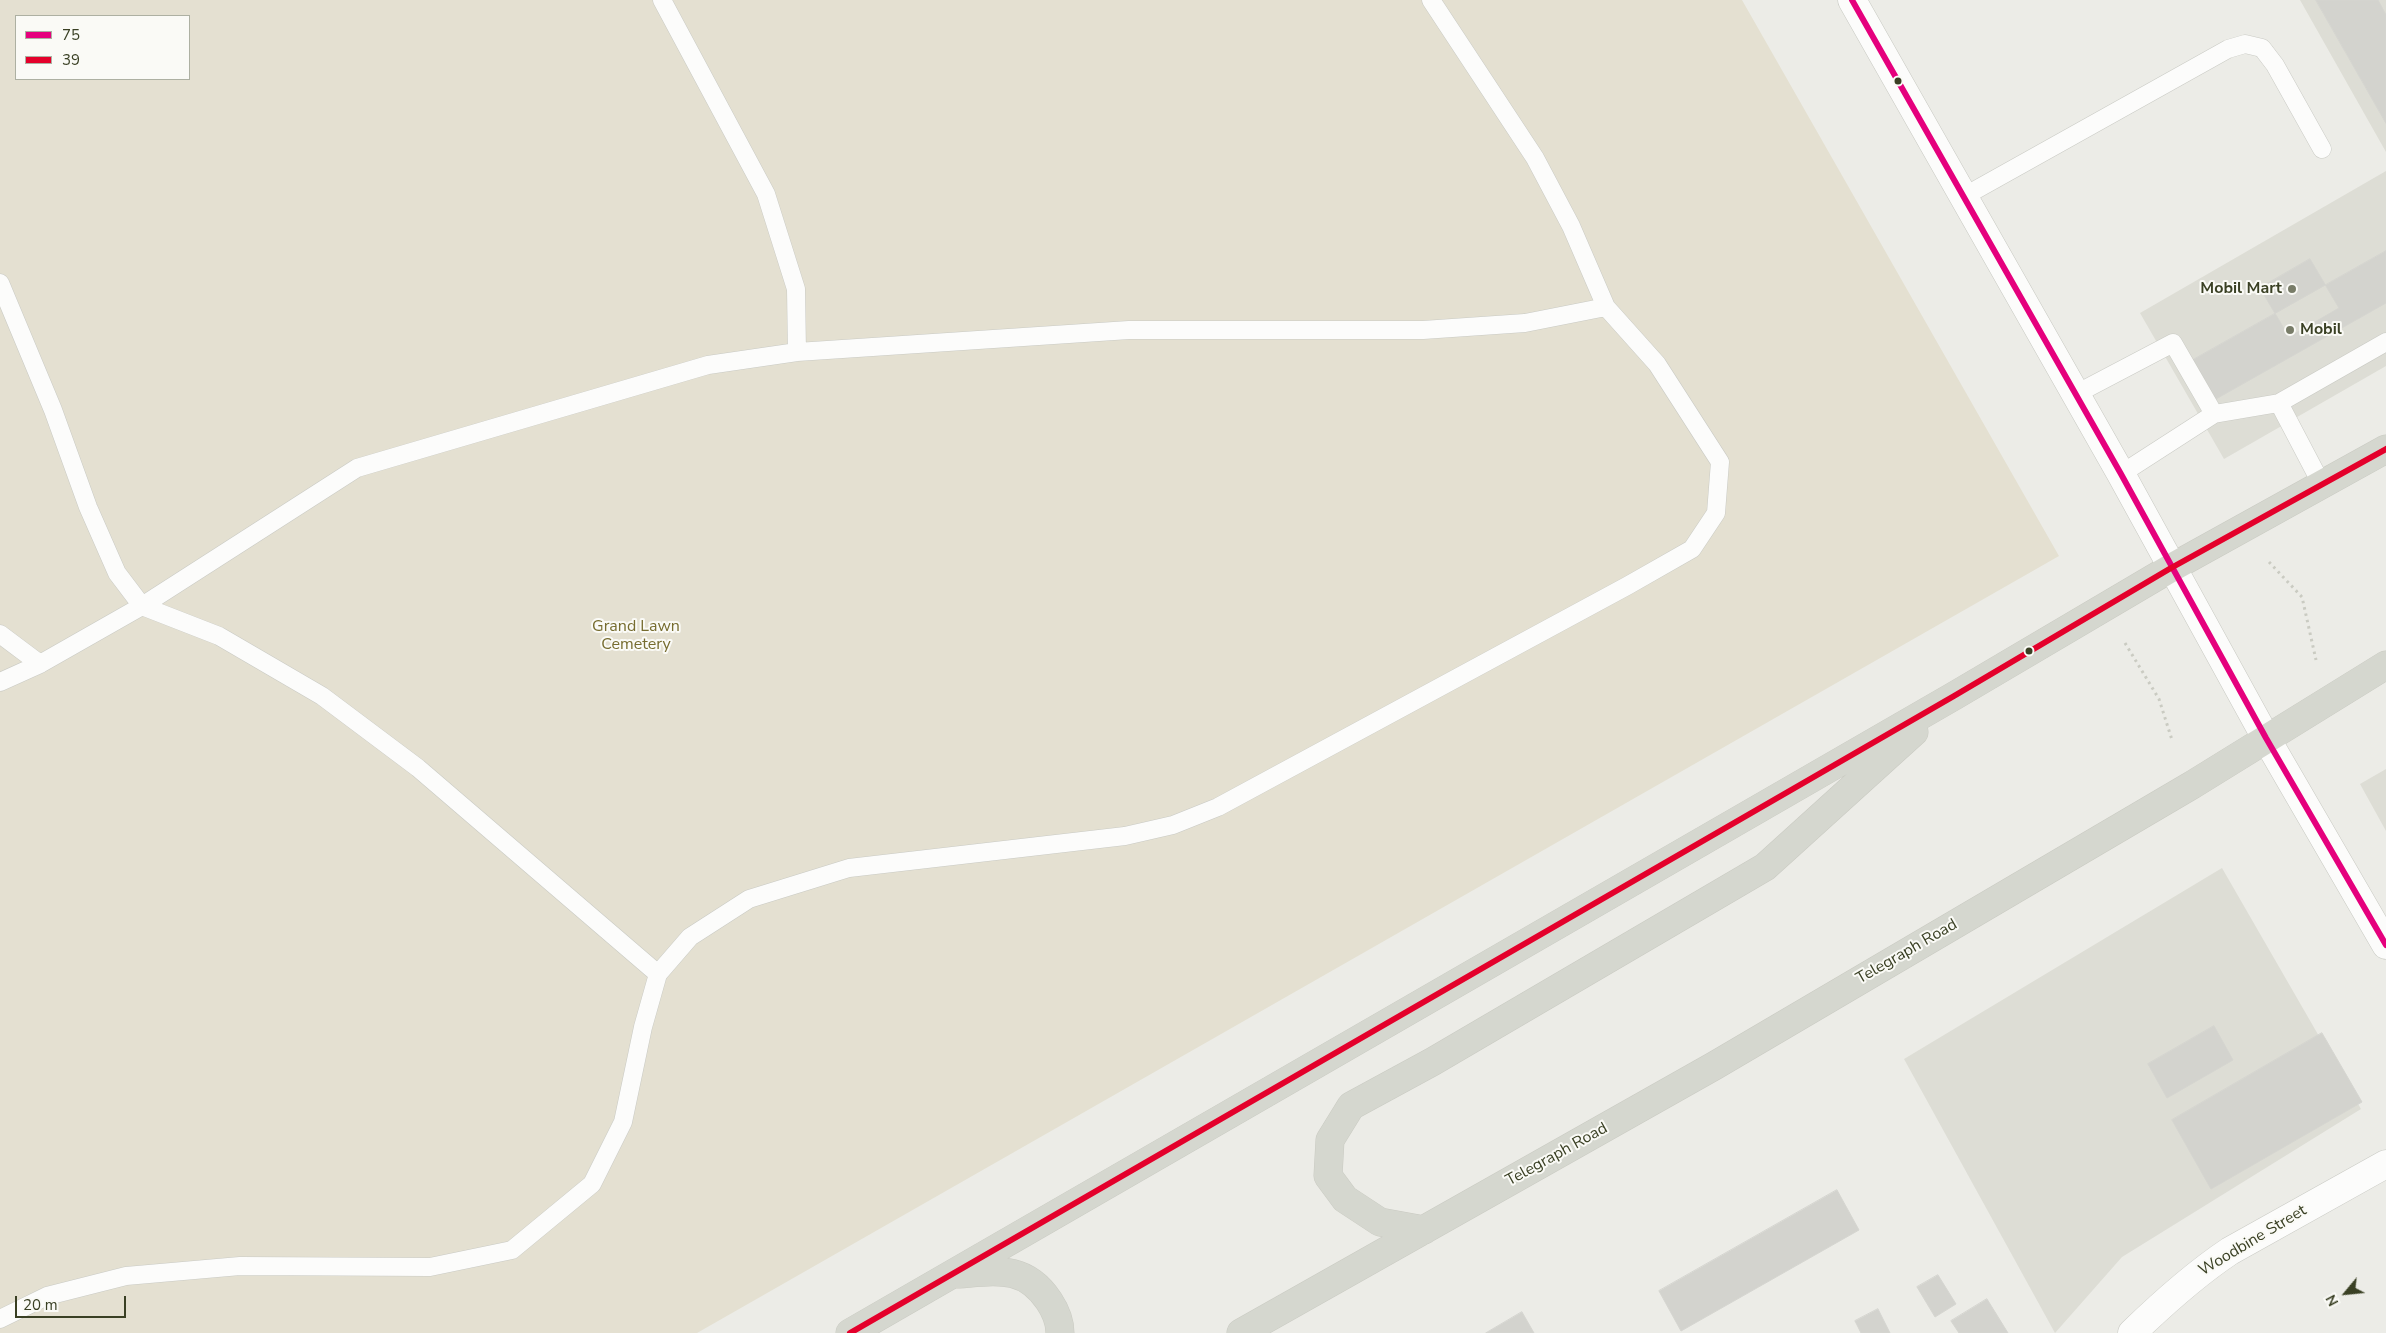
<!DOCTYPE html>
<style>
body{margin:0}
#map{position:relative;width:2386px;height:1333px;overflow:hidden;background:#ecece7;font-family:"Nunito Sans",sans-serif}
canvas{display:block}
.legend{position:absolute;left:15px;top:15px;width:175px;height:65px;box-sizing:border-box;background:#fafaf6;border:1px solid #adb0a2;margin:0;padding:6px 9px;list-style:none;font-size:15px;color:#3a4024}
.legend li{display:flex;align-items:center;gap:10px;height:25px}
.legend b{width:25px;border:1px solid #adb0a2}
.north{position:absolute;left:2321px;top:1268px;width:50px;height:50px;-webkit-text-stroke:4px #fafaf6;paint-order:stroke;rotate:242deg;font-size:14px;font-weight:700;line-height:20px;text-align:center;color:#3a4024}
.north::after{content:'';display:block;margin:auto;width:18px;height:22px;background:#3a4024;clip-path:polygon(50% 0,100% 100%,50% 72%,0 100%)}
.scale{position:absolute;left:15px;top:1296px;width:111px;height:22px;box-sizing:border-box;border:2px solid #3a4024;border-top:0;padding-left:6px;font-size:15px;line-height:18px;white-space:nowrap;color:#3a4024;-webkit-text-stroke:4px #fafaf6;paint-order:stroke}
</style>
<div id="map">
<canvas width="2386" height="1333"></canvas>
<ul class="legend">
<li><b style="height:6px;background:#e5007d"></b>75</li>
<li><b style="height:6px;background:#e4002b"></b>39</li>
</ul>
<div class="north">N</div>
<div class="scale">20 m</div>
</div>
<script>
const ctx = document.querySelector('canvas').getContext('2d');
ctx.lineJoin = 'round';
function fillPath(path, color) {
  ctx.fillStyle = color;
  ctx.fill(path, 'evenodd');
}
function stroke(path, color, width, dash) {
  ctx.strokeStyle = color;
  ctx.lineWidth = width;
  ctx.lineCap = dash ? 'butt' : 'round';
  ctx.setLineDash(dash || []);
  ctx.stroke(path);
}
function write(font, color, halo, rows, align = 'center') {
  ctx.font = font + ' "Nunito Sans",sans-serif';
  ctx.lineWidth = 4;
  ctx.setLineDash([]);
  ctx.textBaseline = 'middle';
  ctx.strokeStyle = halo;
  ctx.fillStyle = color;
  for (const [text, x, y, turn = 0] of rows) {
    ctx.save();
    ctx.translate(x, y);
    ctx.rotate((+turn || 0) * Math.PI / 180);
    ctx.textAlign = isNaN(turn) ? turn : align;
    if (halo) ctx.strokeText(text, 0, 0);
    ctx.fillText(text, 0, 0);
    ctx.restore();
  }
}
const built = new Path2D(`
 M2300,0H2386V152Z
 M2386,171V366L2224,459L2140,313Z
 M2386,769V831L2360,784Z
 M2222,868L2361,1109L2122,1257L2055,1333L1904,1059Z`);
const green = new Path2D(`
 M0,0H1742L2059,556L697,1333H0ZM16,16H189V79H16Z`);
const building = new Path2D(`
 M2316,0H2378L2386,15V123Z
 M2386,251V303L2216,399L2193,360Z
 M2310,259L2339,308L2289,337L2260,288Z
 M2214,1026L2233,1060L2167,1098L2148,1064Z
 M2322,1033L2362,1102L2211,1189L2172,1120Z
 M1837,1190L1859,1230L1681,1331L1659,1291Z
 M1938,1275L1956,1304L1935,1317L1917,1287Z
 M1987,1299L2008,1333H1959L1951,1321Z
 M1878,1309L1890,1333H1861L1855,1321Z
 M1522,1312L1534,1333H1486Z`);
const path = new Path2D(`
 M2269,562L2302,597L2316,660
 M2125,643L2159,699L2172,740`);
const lane = new Path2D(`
 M662,0L766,194L796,289L797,352
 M1963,197L2228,49L2245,44L2262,48L2275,65L2322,149
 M0,283L53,410L88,507L117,573L142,606L219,636L322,696L418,768L658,974
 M2076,394L2173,343L2214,414L2121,474
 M2279,403L2322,485
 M2214,414L2279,403L2386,342
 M0,634L40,664
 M0,682L40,664L142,606L357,468L708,365L797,352L1129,330H1423L1525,323L1606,307
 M0,1319L47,1296L126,1276L240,1266L430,1267L512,1250L592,1184L623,1122L643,1027L658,974L690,937L749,899L849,868L1125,836L1173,825L1218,807L1627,586L1692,549L1716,513L1720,462L1657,364L1606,307L1571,226L1535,158L1431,0`);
const street = new Path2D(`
 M2132,1333C2163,1303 2194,1275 2230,1251L2386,1164`);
const secondary = new Path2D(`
 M1852,0L2121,474L2266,738L2386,945`);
const primary = new Path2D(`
 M1424,1230L1380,1222L1345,1199L1328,1176L1330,1140L1351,1106L1432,1062L1765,867L1914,732
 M959,1274C997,1271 1025,1265 1049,1301C1055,1310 1060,1322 1060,1333
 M850,1333L1954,696L2171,568L2386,449
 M1241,1333L1714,1066L2192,785L2386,665`);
const bus1 = new Path2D(`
 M1852,0L2121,474L2266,738L2386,945`);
const bus2 = new Path2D(`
 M850,1333L1954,696L2171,568L2386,449`);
const markers = [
 [1898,81,4.5,"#3a4024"],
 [2292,289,5,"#787c68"],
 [2290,330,5,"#787c68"],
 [2029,651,4.5,"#3a4024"]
];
const poiNames = [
 ["Mobil Mart",2282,289],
 ["Mobil",2300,330,"left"]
];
const parkNames = [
 ["Grand Lawn",636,627],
 ["Cemetery",636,645]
];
const streetNames = [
 ["Telegraph Road",1907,952,-30],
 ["Telegraph Road",1557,1155,-29],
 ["Woodbine Street",2253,1241,-31]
];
fillPath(built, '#ddddd5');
fillPath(green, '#e4e0d1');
fillPath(building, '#d3d3ce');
stroke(building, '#d5d5d0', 1);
stroke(lane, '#c9cac4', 19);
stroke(street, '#c9cac4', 29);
stroke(secondary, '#c7c8c1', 29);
stroke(primary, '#c9cac2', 29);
stroke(path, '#cacbc2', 3, [2.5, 4]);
stroke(lane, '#fcfcfb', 18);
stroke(street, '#fcfcfb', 28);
stroke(secondary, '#fcfcfb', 28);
stroke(primary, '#d5d7cf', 28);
stroke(bus1, '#e5007d', 6);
stroke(bus2, '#e4002b', 6);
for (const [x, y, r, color] of markers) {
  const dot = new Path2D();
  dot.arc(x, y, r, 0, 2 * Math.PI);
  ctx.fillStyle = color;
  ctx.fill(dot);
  stroke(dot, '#fafaf6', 2);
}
write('bold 16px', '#3a4024', '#fafaf6', poiNames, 'right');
write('16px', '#766c2f', '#fafaf6', parkNames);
write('16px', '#3a4024', '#fafaf6', streetNames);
</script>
